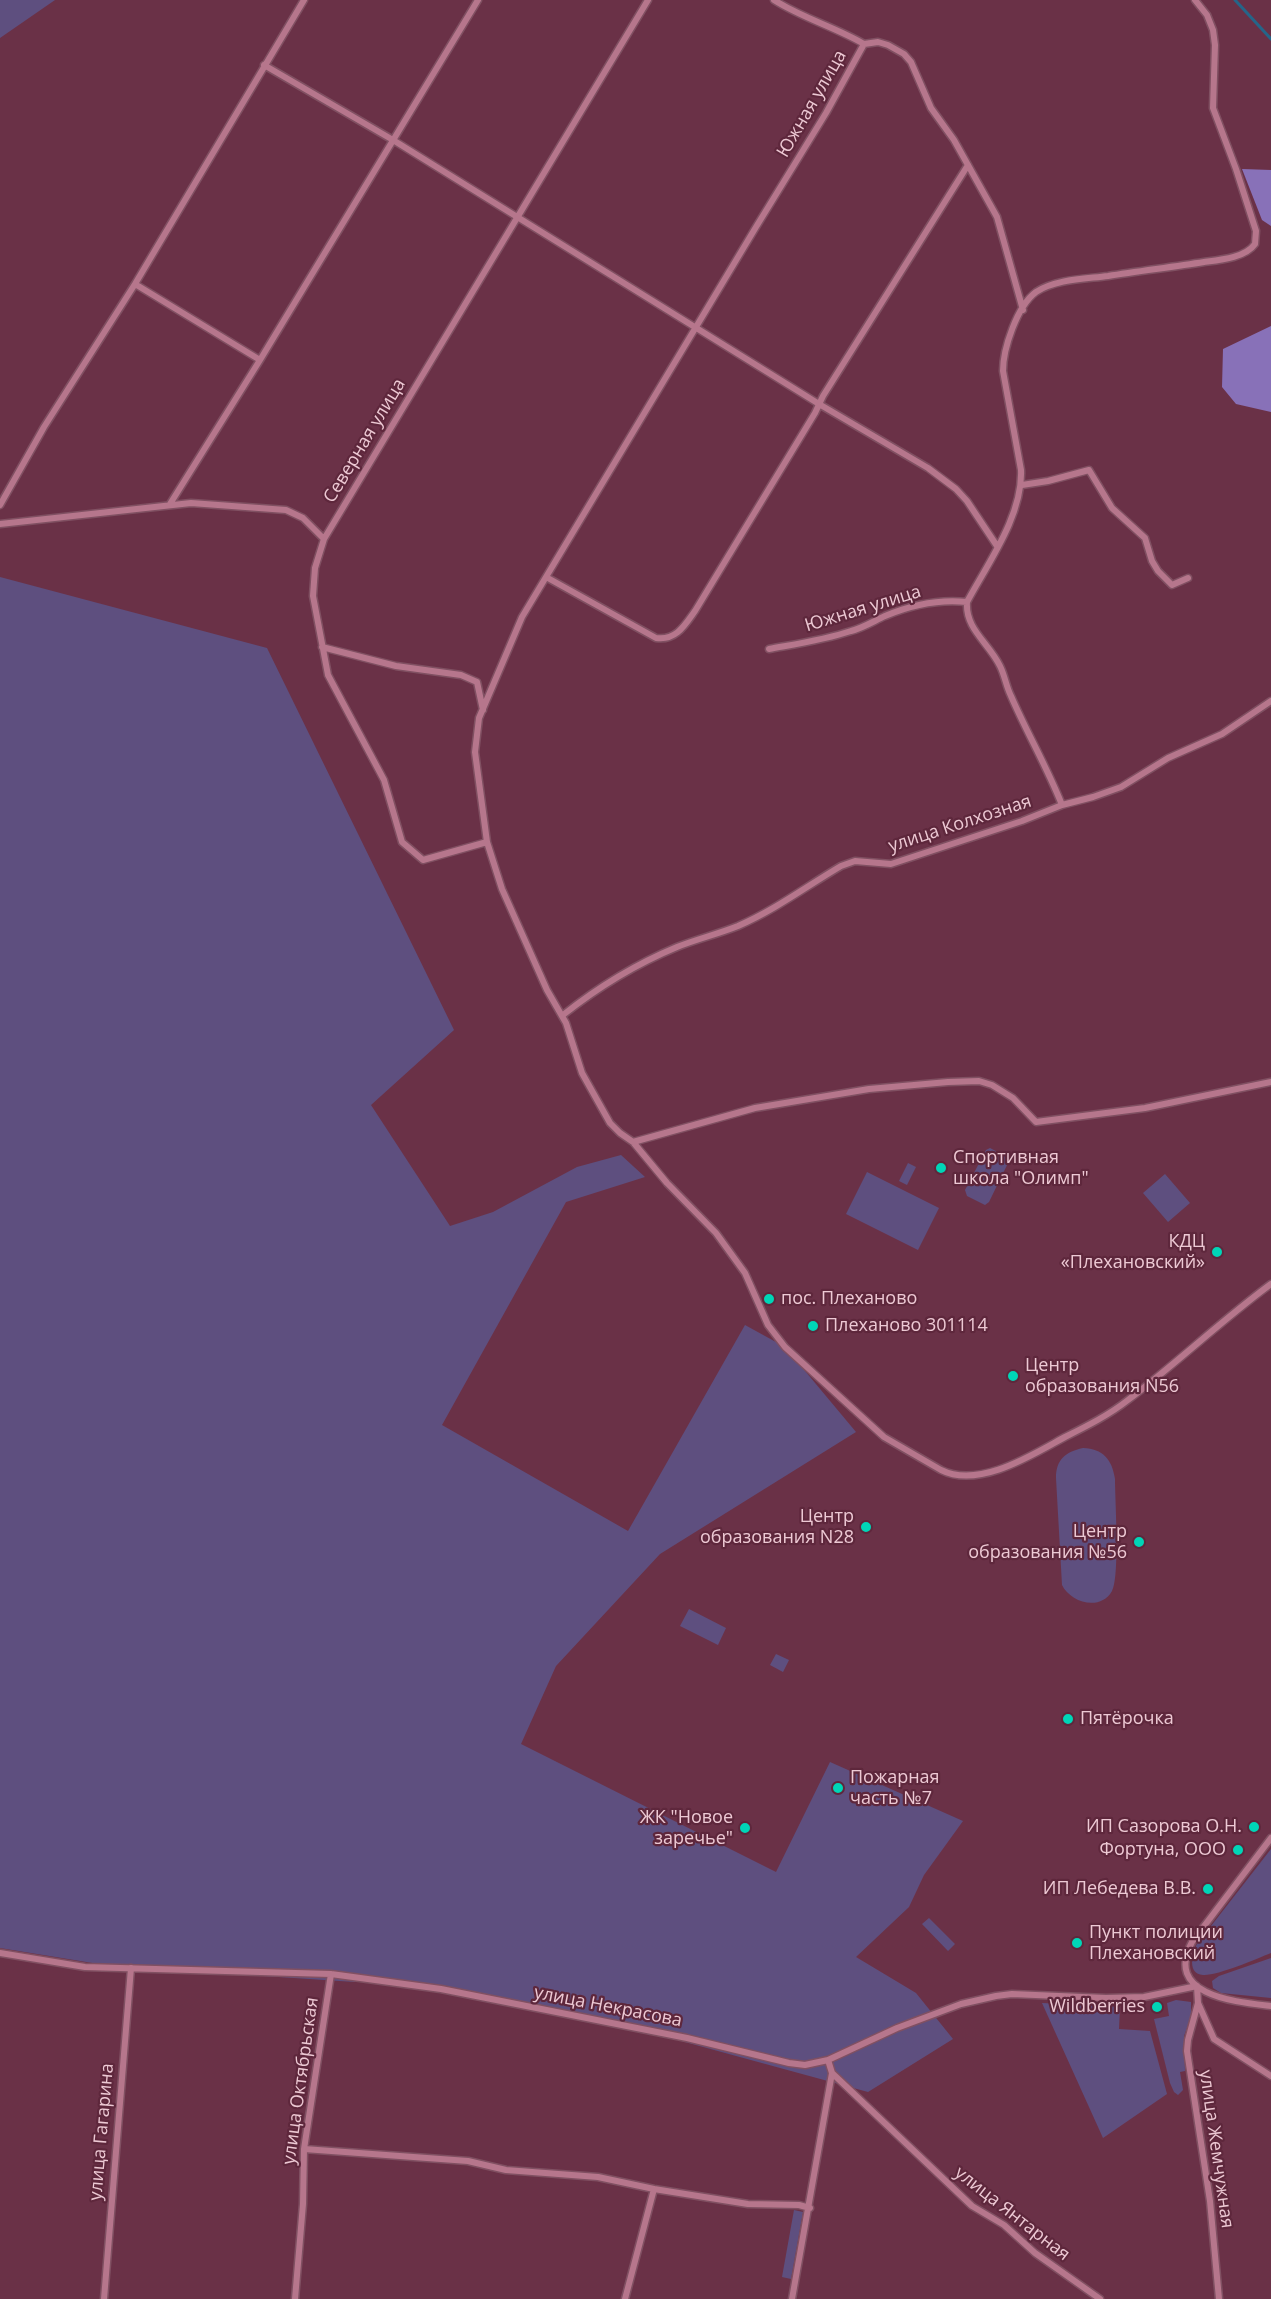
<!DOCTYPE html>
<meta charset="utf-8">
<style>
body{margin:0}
canvas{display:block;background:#6a3147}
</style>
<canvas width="1271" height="2299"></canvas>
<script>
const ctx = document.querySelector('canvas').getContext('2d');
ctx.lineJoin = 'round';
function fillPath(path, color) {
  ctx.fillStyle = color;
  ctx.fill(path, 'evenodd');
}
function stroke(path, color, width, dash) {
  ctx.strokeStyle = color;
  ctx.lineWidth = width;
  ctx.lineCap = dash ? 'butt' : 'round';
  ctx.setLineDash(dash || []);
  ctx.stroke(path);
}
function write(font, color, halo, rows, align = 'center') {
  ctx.font = font + ' "Open Sans",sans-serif';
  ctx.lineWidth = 4.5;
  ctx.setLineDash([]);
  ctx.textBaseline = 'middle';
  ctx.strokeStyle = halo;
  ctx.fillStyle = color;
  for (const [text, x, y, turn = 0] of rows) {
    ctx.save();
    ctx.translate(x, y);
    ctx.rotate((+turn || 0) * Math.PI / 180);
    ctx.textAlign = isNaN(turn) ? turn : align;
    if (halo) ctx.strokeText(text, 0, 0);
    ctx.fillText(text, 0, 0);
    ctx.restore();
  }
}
const green = new Path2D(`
 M0,0H55L0,38Z
 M0,577L267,648L454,1030L371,1105L450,1226L493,1212L577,1167L621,1155L645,1177L566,1202L442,1425L628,1531L745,1325L785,1347L856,1432L660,1554L556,1666L521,1744L776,1872L830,1762L963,1821L924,1875L909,1907L856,1957L916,1993L953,2039L868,2092L619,2024L356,1978L355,1982L111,1966L0,1948Z
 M990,1148L1007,1157L1009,1161L989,1202L985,1205L967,1196L965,1190L986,1150Z
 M908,1163L916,1167L907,1185L899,1181Z
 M867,1172L939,1208L918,1250L846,1214Z
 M1165,1174L1190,1203L1168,1222L1143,1193Z
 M1083,1448C1103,1449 1112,1459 1115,1479C1115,1500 1120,1577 1112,1591C1100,1612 1070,1602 1062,1585L1056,1478C1056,1460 1065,1452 1083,1448Z
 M689,1609L726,1628L718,1645L680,1626Z
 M776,1654L789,1660L783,1672L770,1665Z
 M1271,1849V1953C1256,1959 1217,1976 1203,1975C1187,1974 1192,1953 1197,1944Z
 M929,1918L955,1944L948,1951L922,1924Z
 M1271,1958V1998L1221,1993L1213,1988L1212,1981L1219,1976Z
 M1176,2000L1191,2002V2017L1184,2036L1185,2071L1180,2072L1183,2090L1178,2095L1174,2092L1170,2083L1154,2019L1169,2016L1167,2003Z
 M1042,2003L1120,2007L1119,2029L1150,2031L1167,2094L1103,2138Z
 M794,2210L803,2212L791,2279L782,2277Z`);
const forest = new Path2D(`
 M1242,169L1271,170V226L1262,220Z
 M1271,326V412L1236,404L1222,387L1223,349Z`);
const stream = new Path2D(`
 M1235,0L1271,39`);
const minor = new Path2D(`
 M774,0C802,18 835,27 864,44
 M264,65L393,140L819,404L928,468L956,489L967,501L997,546
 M135,284L260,360
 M1023,310L997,217L954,140L931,108L911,62L904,54L888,45L878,42L864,44L826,113L756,227L522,617L479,718L475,752L487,842L502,889L547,990L566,1023L582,1073L610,1123L620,1133L633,1142L667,1183L716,1233L745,1273L768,1325L785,1347L884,1437L941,1470C979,1489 1032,1455 1065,1437C1087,1426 1109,1415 1128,1400C1177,1363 1222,1320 1271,1284
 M1022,485L1048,481L1089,470L1112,508L1145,538L1152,561L1158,571L1172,585L1188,578
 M170,504L260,360L478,0
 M0,505L44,427L135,284L304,0
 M0,524L191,503L286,510L303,518L324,539
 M546,577L656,638C676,641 685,625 695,611L815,413L823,396L968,165
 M322,647L396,666L461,675L477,682L483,710
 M769,649C796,644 824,640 851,631C863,628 874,621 885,616C911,605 939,599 967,602
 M1062,805C1047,767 1027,733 1011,696C1006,686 1005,676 1000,666C989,643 965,629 967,602C988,563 1023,515 1021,470L1003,371C1003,349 1017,306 1036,292C1056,279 1085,279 1108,276C1140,271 1172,267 1204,262C1220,260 1245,258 1255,244L1256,231L1236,169L1213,108L1215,45L1213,30L1207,15L1195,0
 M487,842L423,860L402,842L384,780L328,675L313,596L315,568L324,539L648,0
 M563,1015C597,988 636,964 677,947C697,939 718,934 738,926C775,910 807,886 841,866L855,861L891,864L1022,821L1062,805L1093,797L1121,787L1168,758L1222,734L1271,701
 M633,1142L755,1108L869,1089L948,1082L979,1081L992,1085L1013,1098L1036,1122L1145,1108L1271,1082
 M1271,1838L1192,1942C1163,1996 1237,2002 1271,2006
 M0,1953L85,1967L331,1974L441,1989L687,2038L789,2063L805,2065L828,2060L897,2028L961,2004L996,1996L1012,1994L1106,1998L1144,1997L1197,1986
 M1197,1986L1198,2003L1214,2039L1271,2076
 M1198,2003L1188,2040L1187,2051L1210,2201L1219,2299
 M832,2073L972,2206L1004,2225L1035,2253L1100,2299
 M304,2149L468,2161L506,2170L598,2177L654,2189L748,2204L799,2205L810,2208
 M104,2299L131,1968
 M295,2299L303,2204L304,2149L331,1974
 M625,2299L654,2189
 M792,2299L832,2073L828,2060`);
const markers = [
 [941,1168,6,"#00d5b7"],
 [1217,1252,6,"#00d5b7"],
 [769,1299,6,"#00d5b7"],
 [813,1326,6,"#00d5b7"],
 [1013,1376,6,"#00d5b7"],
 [866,1527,6,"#00d5b7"],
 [1139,1542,6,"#00d5b7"],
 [1068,1719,6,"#00d5b7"],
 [838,1788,6,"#00d5b7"],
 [1254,1827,6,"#00d5b7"],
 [745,1828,6,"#00d5b7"],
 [1238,1850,6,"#00d5b7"],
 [1208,1889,6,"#00d5b7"],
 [1077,1943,6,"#00d5b7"],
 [1157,2007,6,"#00d5b7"]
];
const streetNames = [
 ["Южная улица",812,104,-60],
 ["Северная улица",365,441,-59],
 ["Южная улица",863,609,-17],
 ["улица Колхозная",960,824,-18],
 ["улица Некрасова",608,2007,11],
 ["улица Октябрьская",301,2081,-82],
 ["улица Гагарина",102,2132,-85],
 ["улица Жемчужная",1216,2149,82],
 ["улица Янтарная",1012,2214,38]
];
const poiNames = [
 ["Спортивная",953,1158,"left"],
 ["школа \"Олимп\"",953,1179,"left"],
 ["КДЦ",1205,1242],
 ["«Плехановский»",1205,1263],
 ["пос. Плеханово",781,1299,"left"],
 ["Плеханово 301114",825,1326,"left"],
 ["Центр",1025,1366,"left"],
 ["образования N56",1025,1387,"left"],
 ["Центр",854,1517],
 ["образования N28",854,1538],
 ["Центр",1127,1532],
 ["образования №56",1127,1553],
 ["Пятёрочка",1080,1719,"left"],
 ["Пожарная",850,1778,"left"],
 ["часть №7",850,1799,"left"],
 ["ЖК \"Новое",733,1818],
 ["заречье\"",733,1839],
 ["ИП Сазорова О.Н.",1242,1827],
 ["Фортуна, ООО",1226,1850],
 ["ИП Лебедева В.В.",1196,1889],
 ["Пункт полиции",1089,1933,"left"],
 ["Плехановский",1089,1954,"left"],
 ["Wildberries",1145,2007]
];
fillPath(green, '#5e4f7f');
fillPath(forest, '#8871b8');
stroke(stream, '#256589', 3);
stroke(minor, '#805062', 9);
stroke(minor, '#b6768c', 6);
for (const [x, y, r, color] of markers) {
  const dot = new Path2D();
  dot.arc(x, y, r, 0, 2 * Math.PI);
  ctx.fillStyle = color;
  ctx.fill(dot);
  stroke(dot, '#5e273c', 2);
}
write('18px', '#edc9d4', '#5e273c', streetNames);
write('18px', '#edc9d4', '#5e273c', poiNames, 'right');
</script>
